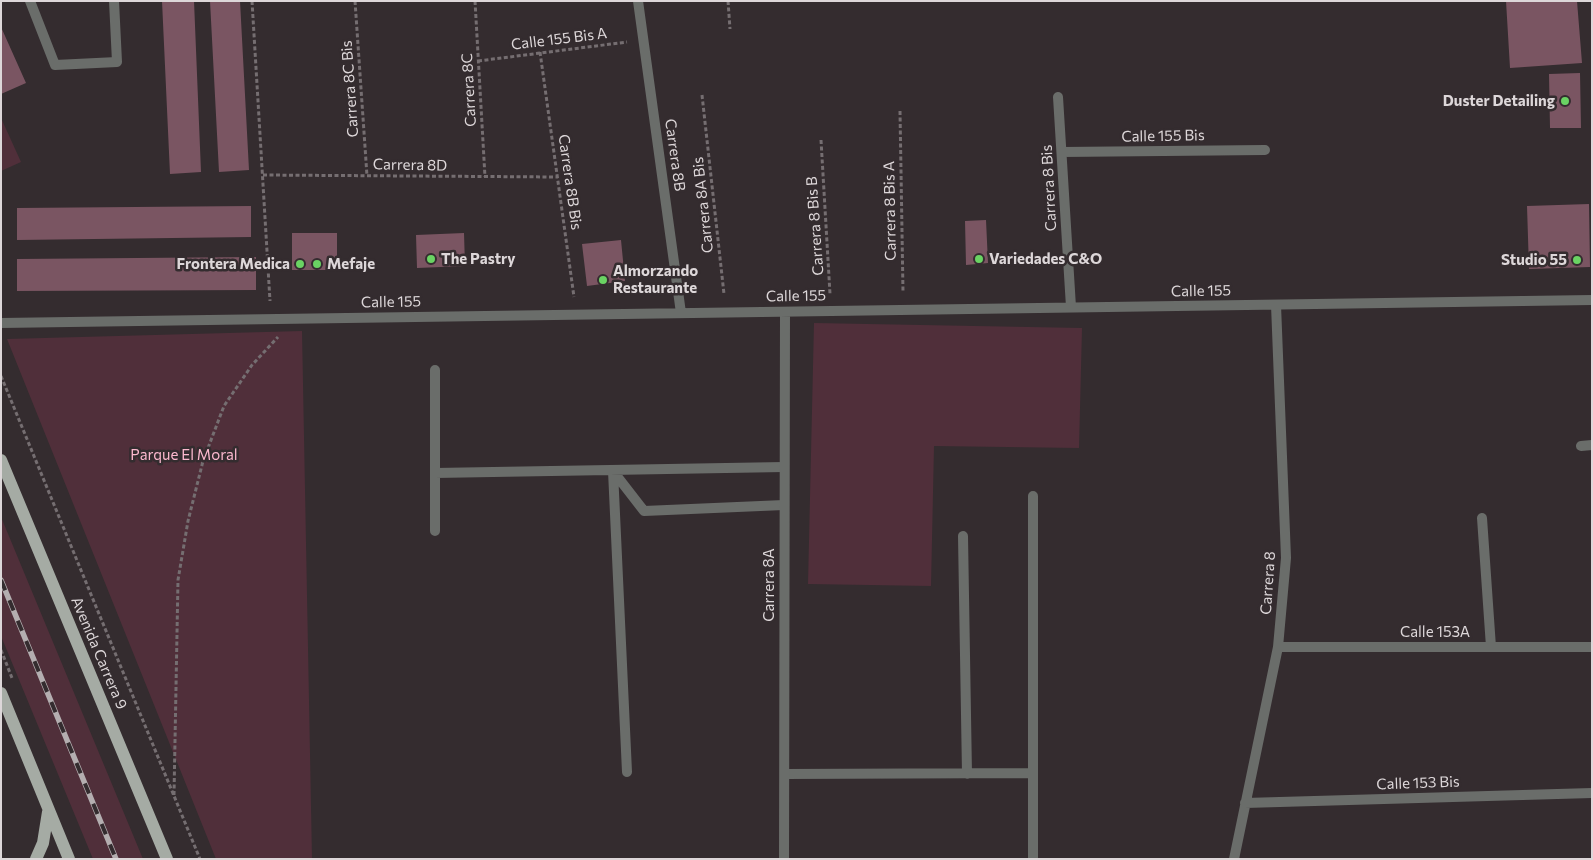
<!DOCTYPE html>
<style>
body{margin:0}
#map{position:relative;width:1593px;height:860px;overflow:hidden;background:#342c2f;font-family:Commissioner,sans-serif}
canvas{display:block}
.frame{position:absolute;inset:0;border:2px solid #ddd7d9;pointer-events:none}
</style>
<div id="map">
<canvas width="1593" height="860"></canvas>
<div class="frame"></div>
</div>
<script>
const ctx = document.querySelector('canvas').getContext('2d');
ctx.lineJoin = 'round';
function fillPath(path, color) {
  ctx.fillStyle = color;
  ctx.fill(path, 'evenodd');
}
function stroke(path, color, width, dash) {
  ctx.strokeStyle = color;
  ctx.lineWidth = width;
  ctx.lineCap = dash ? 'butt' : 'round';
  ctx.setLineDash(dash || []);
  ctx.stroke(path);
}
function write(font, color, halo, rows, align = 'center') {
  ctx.font = font + ' Commissioner,sans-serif';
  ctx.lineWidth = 5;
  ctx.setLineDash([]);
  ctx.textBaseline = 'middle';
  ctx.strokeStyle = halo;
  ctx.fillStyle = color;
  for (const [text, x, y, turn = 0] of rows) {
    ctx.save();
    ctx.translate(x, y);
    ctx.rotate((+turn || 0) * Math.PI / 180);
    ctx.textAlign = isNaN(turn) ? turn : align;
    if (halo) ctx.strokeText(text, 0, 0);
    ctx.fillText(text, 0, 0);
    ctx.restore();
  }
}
const green = new Path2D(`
 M1,118L21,162L1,171Z
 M814,323L1082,328L1079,448L934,446L931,586L808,584Z
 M302,331L312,859H216L7,339Z
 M1,517L143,859H93L1,636Z`);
const building = new Path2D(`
 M162,1H194L201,172L170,174Z
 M210,1H240L249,170L219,172Z
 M1506,1H1577L1582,63L1510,68Z
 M1,27L26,83L1,94Z
 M1580,73L1581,128H1550L1549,74Z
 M1589,204L1590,267L1529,269L1527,206Z
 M251,206V237L17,240V208Z
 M986,220L988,263L966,265L965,221Z
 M292,233H337V270H292Z
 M464,233L465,266L417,268L416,235Z
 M621,240L625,281L587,286L582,244Z
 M256,257V290L17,291V259Z`);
const path = new Path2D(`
 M252,1L270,301
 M355,1L367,176
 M475,1L485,177
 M728,1L730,29
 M540,52L574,297
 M478,61L627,42
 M702,95L724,294
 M900,111L903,292
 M821,140L830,294
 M263,175L558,177
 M1,376L200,859
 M1,650L12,678
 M174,795L178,580L188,521L203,461L224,406L252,365L278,337`);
const lane = new Path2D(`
 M30,1L55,65L117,62L114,1
 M1581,446L1592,445
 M613,471L627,772
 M613,471L644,511L784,505
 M435,473L784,467
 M1033,496V859
 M435,531V370
 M963,536L967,774
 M785,774L1033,773`);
const street = new Path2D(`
 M638,1L681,313
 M1058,97L1071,307
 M1062,152L1265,150
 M1,323L1592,300
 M1482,518L1491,647
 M1278,647H1592
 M1245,803L1592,793
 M784,859L785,312
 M1234,859L1278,647L1286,558L1276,305`);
const primary = new Path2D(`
 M1,460L167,859
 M1,693L69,859
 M36,859L43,843L48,812`);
const rail = new Path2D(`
 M1,580L116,859`);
const markers = [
 [1565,101,5,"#6ad363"],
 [431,259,5,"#6ad363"],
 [979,259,5,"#6ad363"],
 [1577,260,5,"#6ad363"],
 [300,264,5,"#6ad363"],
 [317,264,5,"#6ad363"],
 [603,280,5,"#6ad363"]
];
const streetNames = [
 ["Calle 155 Bis A",559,39,-7],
 ["Carrera 8C Bis",350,89,-94],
 ["Carrera 8C",469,90,-93],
 ["Calle 155 Bis",1163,136,-1],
 ["Carrera 8B",675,155,82],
 ["Carrera 8D",410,165,1],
 ["Carrera 8B Bis",570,182,82],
 ["Carrera 8 Bis",1049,188,-93],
 ["Carrera 8A Bis",703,205,-96],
 ["Carrera 8 Bis A",890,211,-91],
 ["Carrera 8 Bis B",815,226,-94],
 ["Calle 155",1201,291,-1],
 ["Calle 155",796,296,-1],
 ["Calle 155",391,302,-1],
 ["Carrera 8",1268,583,-86],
 ["Carrera 8A",769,585,-90],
 ["Calle 153A",1435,632],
 ["Avenida Carrera 9",99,653,67],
 ["Calle 153 Bis",1418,783,-2]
];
const poiNames = [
 ["Duster Detailing",1555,101,"right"],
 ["The Pastry",441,259],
 ["Variedades C&O",989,259],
 ["Studio 55",1567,260,"right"],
 ["Frontera Medica",290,264,"right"],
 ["Mefaje",327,264],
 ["Almorzando",613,271],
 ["Restaurante",613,288]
];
const parkNames = [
 ["Parque El Moral",184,455]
];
fillPath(green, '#502f3a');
fillPath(building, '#7a5562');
stroke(path, '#756e71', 3, [4, 2.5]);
stroke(lane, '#6a6d6a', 10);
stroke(street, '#6a6d6a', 10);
stroke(primary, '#a5aba4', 12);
stroke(rail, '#b4aeb0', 5.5);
stroke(rail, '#342c2f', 4, [11]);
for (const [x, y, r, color] of markers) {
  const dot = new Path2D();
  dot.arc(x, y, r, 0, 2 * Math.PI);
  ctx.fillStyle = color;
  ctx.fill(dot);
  stroke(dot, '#342c2f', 2);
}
write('15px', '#ddd7d9', '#342c2f', streetNames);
write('bold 15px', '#ddd7d9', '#342c2f', poiNames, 'left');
write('15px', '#fbb8ce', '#342c2f', parkNames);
</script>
